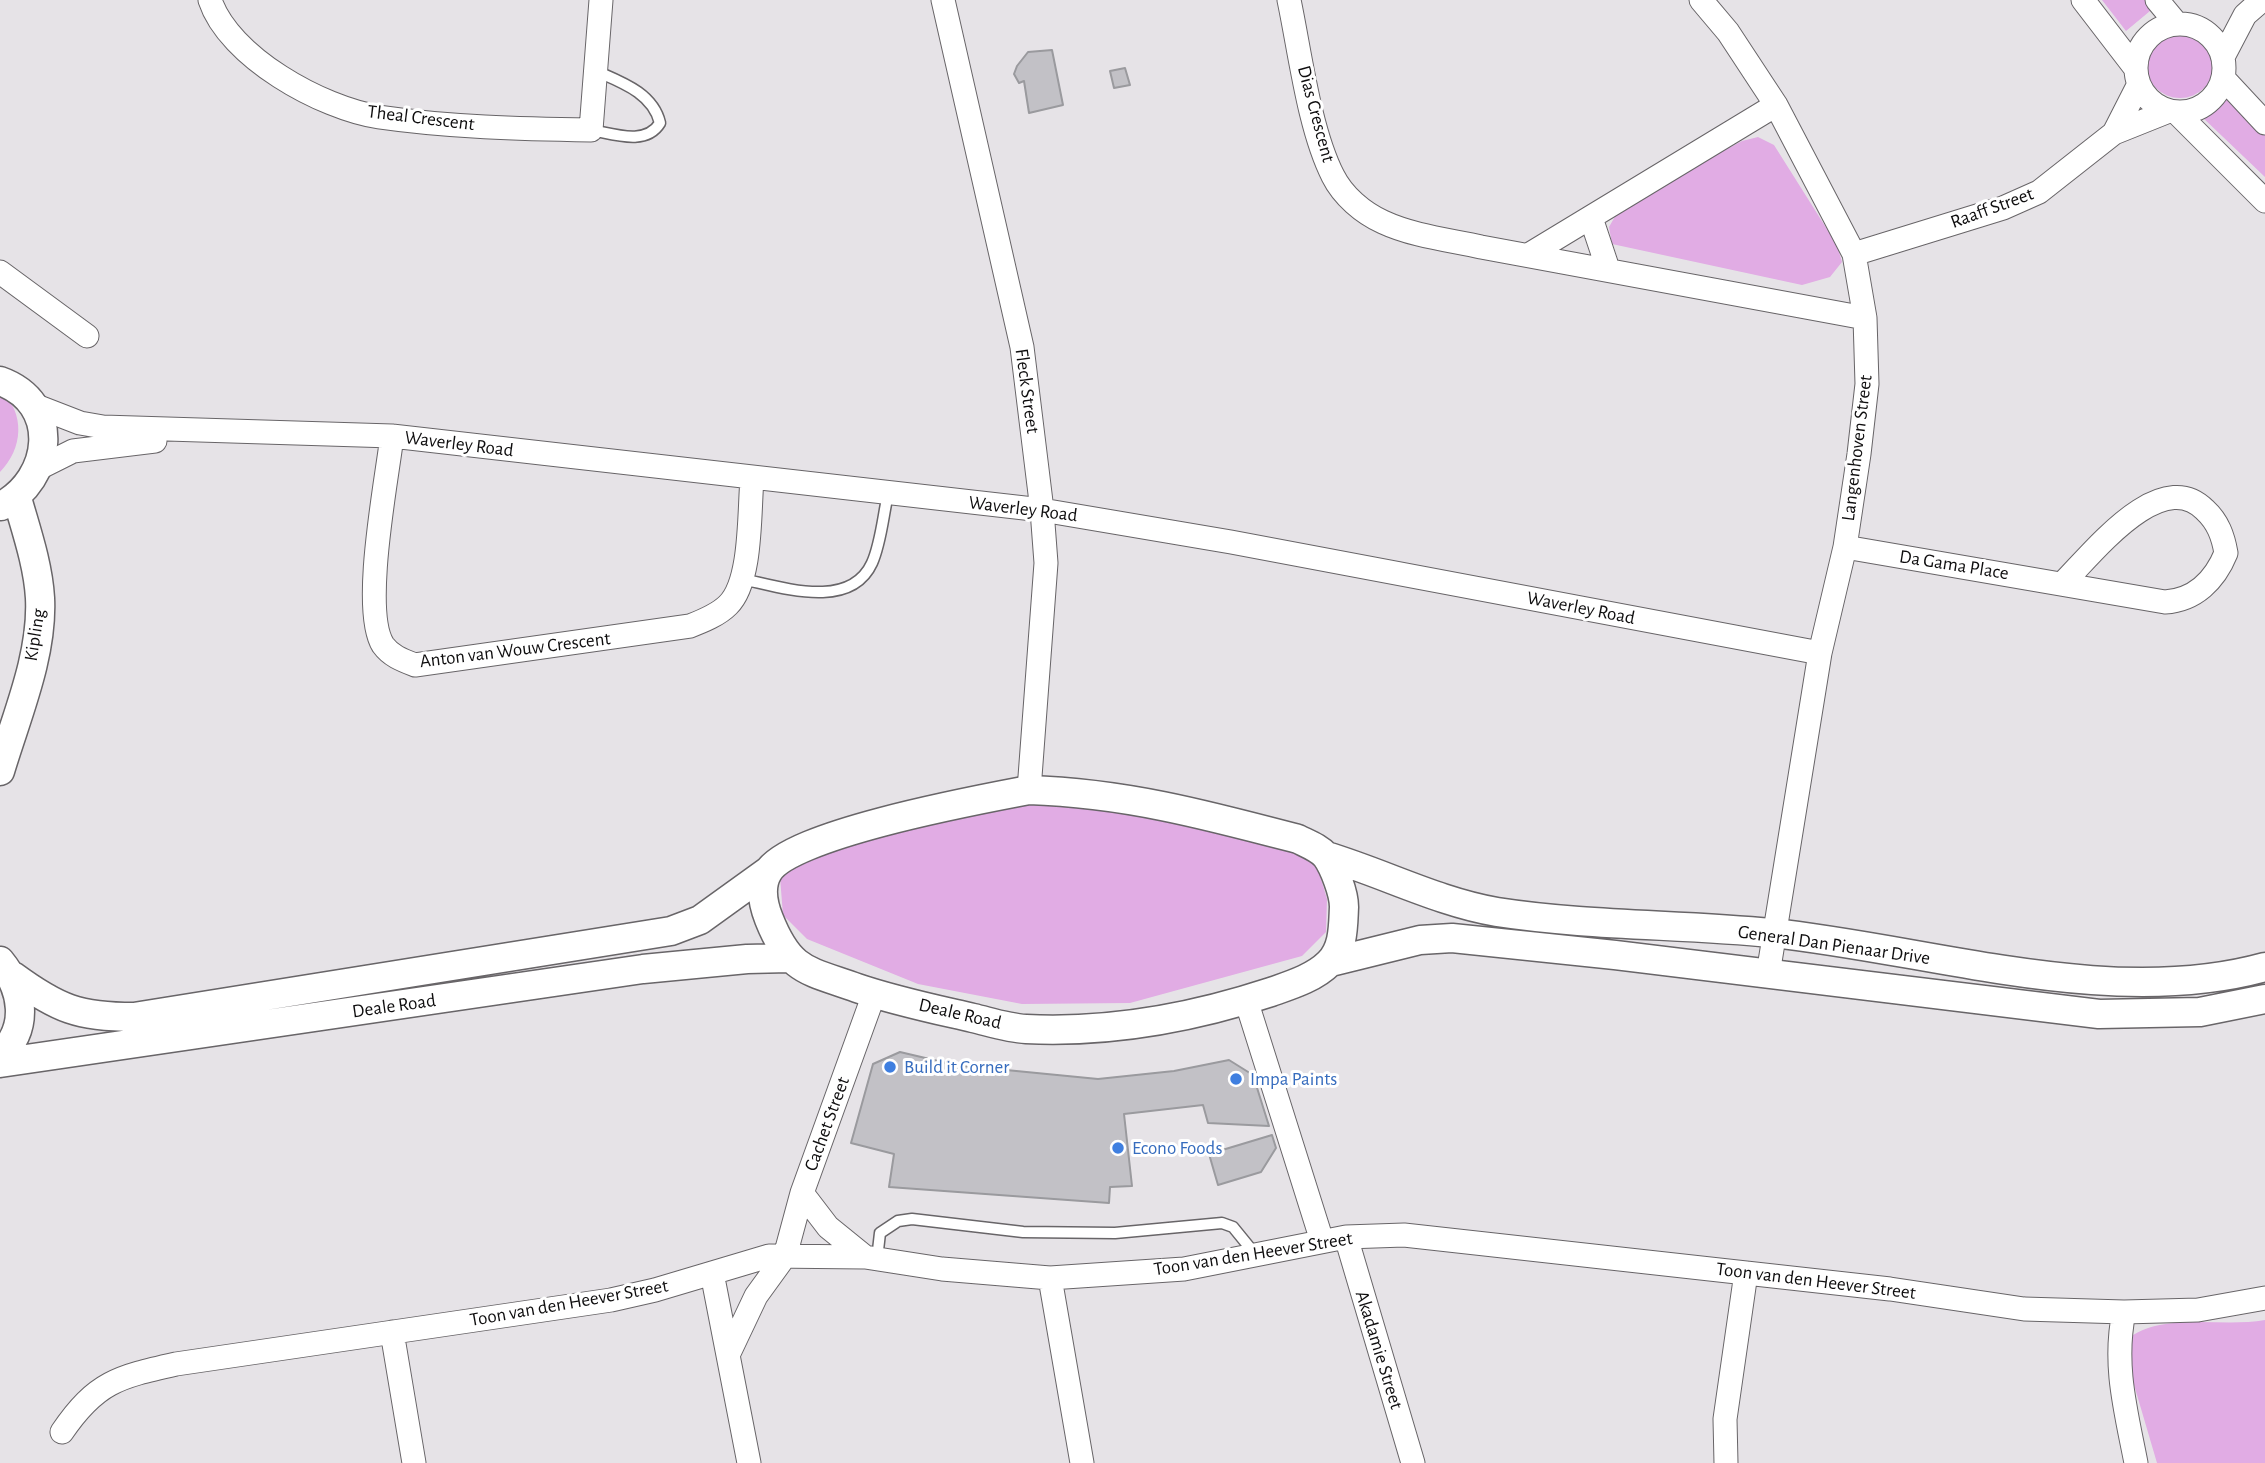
<!DOCTYPE html>
<style>
body{margin:0}
canvas{display:block;background:#e6e3e7}
</style>
<canvas width="2265" height="1463"></canvas>
<script>
const ctx = document.querySelector('canvas').getContext('2d');
ctx.lineJoin = 'round';
function fillPath(path, color) {
  ctx.fillStyle = color;
  ctx.fill(path, 'evenodd');
}
function stroke(path, color, width, dash) {
  ctx.strokeStyle = color;
  ctx.lineWidth = width;
  ctx.lineCap = dash ? 'butt' : 'round';
  ctx.setLineDash(dash || []);
  ctx.stroke(path);
}
function write(font, color, halo, rows, align = 'center') {
  ctx.font = font + ' "Alegreya Sans",sans-serif';
  ctx.lineWidth = 6;
  ctx.setLineDash([]);
  ctx.textBaseline = 'middle';
  ctx.strokeStyle = halo;
  ctx.fillStyle = color;
  for (const [text, x, y, turn = 0] of rows) {
    ctx.save();
    ctx.translate(x, y);
    ctx.rotate((+turn || 0) * Math.PI / 180);
    ctx.textAlign = isNaN(turn) ? turn : align;
    if (halo) ctx.strokeText(text, 0, 0);
    ctx.fillText(text, 0, 0);
    ctx.restore();
  }
}
const green = new Path2D(`
 M2102,0H2150L2156,6L2126,31Z
 M2146 64a34 34 0 1 1 68 0a34 34 0 1 1-68 0Z
 M2234,87L2265,131V177L2201,116Z
 M1758,137L1774,145L1837,245L1842,262L1830,277L1802,285L1612,244L1609,227L1621,206L1742,141Z
 M0,390C26,413 23,449 0,472Z
 M1072,794L1285,840L1316,862L1327,899L1326,932L1302,956L1130,1003L1022,1004L918,984L807,939L783,915L780,877L808,847Z
 M2265,1320V1463H2157L2127,1361L2126,1340C2162,1311 2221,1328 2265,1320Z`);
const building = new Path2D(`
 M1052,50L1063,105L1029,113L1024,81L1019,83L1014,74L1017,66L1028,52Z
 M1125,68L1130,85L1114,88L1110,71Z
 M900,1052L955,1065L1098,1079L1174,1071L1229,1060L1253,1075L1269,1126L1208,1123L1203,1105L1124,1114L1132,1186L1110,1187L1109,1203L889,1187L894,1154L851,1143L873,1064Z
 M1272,1135L1276,1148L1261,1172L1218,1185L1209,1154Z`);
const service = new Path2D(`
 M591,130C614,134 646,146 660,123C653,93 621,82 596,71
 M742,579C781,587 850,611 872,563C881,543 883,516 888,494
 M877,1259L880,1233L898,1221L912,1219L1023,1232L1115,1233L1222,1223L1233,1227L1255,1254`);
const minor = new Path2D(`
 M210,0C229,57 321,108 379,117C448,127 521,129 591,130L601,0
 M943,0L1022,347L1042,510L1046,563L1029,790
 M1289,0C1300,52 1309,129 1333,176C1343,196 1363,213 1383,222C1413,236 1449,240 1481,247L1865,318
 M1701,0L1728,32L1776,105L1854,254L1865,318L1867,384L1859,454L1845,547L1820,653L1768,974
 M2083,0L2136,69
 M2157,0L2177,24
 M2136 68a44 44 0 1 1 88 0a44 44 0 1 1-88 0Z
 M2223,57L2245,15L2262,0
 M2224,79L2265,123
 M2177,113L2265,201
 M2114,133L2139,84
 M1591,218L1608,269
 M1530,254L1776,105
 M1854,254L2003,208L2039,192L2114,133L2169,111
 M0,272L87,336
 M31,404L80,423L103,427L392,436L1042,510L1231,542L1820,653
 M392,436C387,479 361,610 383,645C391,656 402,660 415,665L690,626C703,621 718,615 728,605C752,582 749,512 752,479
 M39,468L73,451L155,441
 M1845,547L2165,602C2195,600 2215,580 2226,553C2223,536 2218,522 2205,510C2161,465 2093,553 2063,583
 M1246,1000L1322,1241
 M802,1193L828,1227L865,1257
 M1346,1237L1413,1463
 M712,1273L749,1463
 M1050,1278L1082,1463
 M2124,1312C2113,1365 2126,1411 2136,1463
 M392,1332L414,1463
 M729,1353L756,1296L785,1256L802,1193L874,994
 M62,1432C96,1382 118,1377 176,1364L611,1300L655,1290L769,1256L865,1257L942,1269L1050,1278L1184,1269L1346,1237L1404,1235L1890,1289L2024,1309L2124,1312L2198,1310L2265,1298
 M1726,1463L1725,1419L1746,1273`);
const tertiary = new Path2D(`
 M0,381C62,403 53,479 1,506
 M0,771C16,717 43,656 40,598C38,564 26,530 17,498
 M1029,790C1125,793 1207,815 1298,839C1308,844 1319,848 1326,856C1334,867 1344,893 1344,907C1343,926 1344,948 1329,963C1314,978 1291,985 1271,992C1192,1018 1109,1033 1026,1029C1008,1028 990,1022 973,1018C934,1009 895,1001 857,988C807,970 790,972 769,919C763,904 759,887 768,872C790,834 982,799 1029,790Z
 M1326,856C1383,873 1438,902 1497,912C1588,926 1681,924 1772,933C1928,949 2110,1010 2265,967
 M0,961C23,989 30,1028 0,1055
 M1331,962L1420,940L1452,938L1615,955L2099,1014L2200,1012L2265,999
 M13,976C58,1009 79,1017 134,1017L671,931L700,920L768,871
 M0,1063L643,969L747,959L789,958`);
const markers = [
 [890,1067,7,"#3f7fe0"],
 [1236,1079,7,"#3f7fe0"],
 [1118,1148,7,"#3f7fe0"]
];
const streetNames = [
 ["Dias Crescent",1316,114,75],
 ["Theal Crescent",421,118,7],
 ["Raaff Street",1992,208,-20],
 ["Fleck Street",1027,391,82],
 ["Waverley Road",459,444,7],
 ["Langenhoven Street",1857,448,-83],
 ["Waverley Road",1023,509,7],
 ["Da Gama Place",1954,565,9],
 ["Waverley Road",1581,608,11],
 ["Kipling",35,635,-81],
 ["Anton van Wouw Crescent",515,650,-7],
 ["General Dan Pienaar Drive",1834,945,8],
 ["Deale Road",394,1006,-8],
 ["Deale Road",960,1014,13],
 ["Cachet Street",827,1124,-70],
 ["Toon van den Heever Street",1253,1254,-9],
 ["Toon van den Heever Street",1816,1281,7],
 ["Toon van den Heever Street",569,1303,-10],
 ["Akadamie Street",1379,1350,73]
];
const shopNames = [
 ["Build it Corner",904,1067],
 ["Impa Paints",1250,1079],
 ["Econo Foods",1132,1148]
];
fillPath(green, '#e1ace4');
fillPath(building, '#c2c1c6');
stroke(building, '#9a9a9e', 2);
stroke(service, '#686568', 13);
stroke(minor, '#686568', 25);
stroke(tertiary, '#686568', 31);
stroke(service, '#fff', 10);
stroke(minor, '#fff', 23);
stroke(tertiary, '#fff', 28);
for (const [x, y, r, color] of markers) {
  const dot = new Path2D();
  dot.arc(x, y, r, 0, 2 * Math.PI);
  ctx.fillStyle = color;
  ctx.fill(dot);
  stroke(dot, '#fff', 2.5);
}
write('19px', '#0e0d0e', '#fff', streetNames);
write('19px', '#366cbe', '#fff', shopNames, 'left');
</script>
